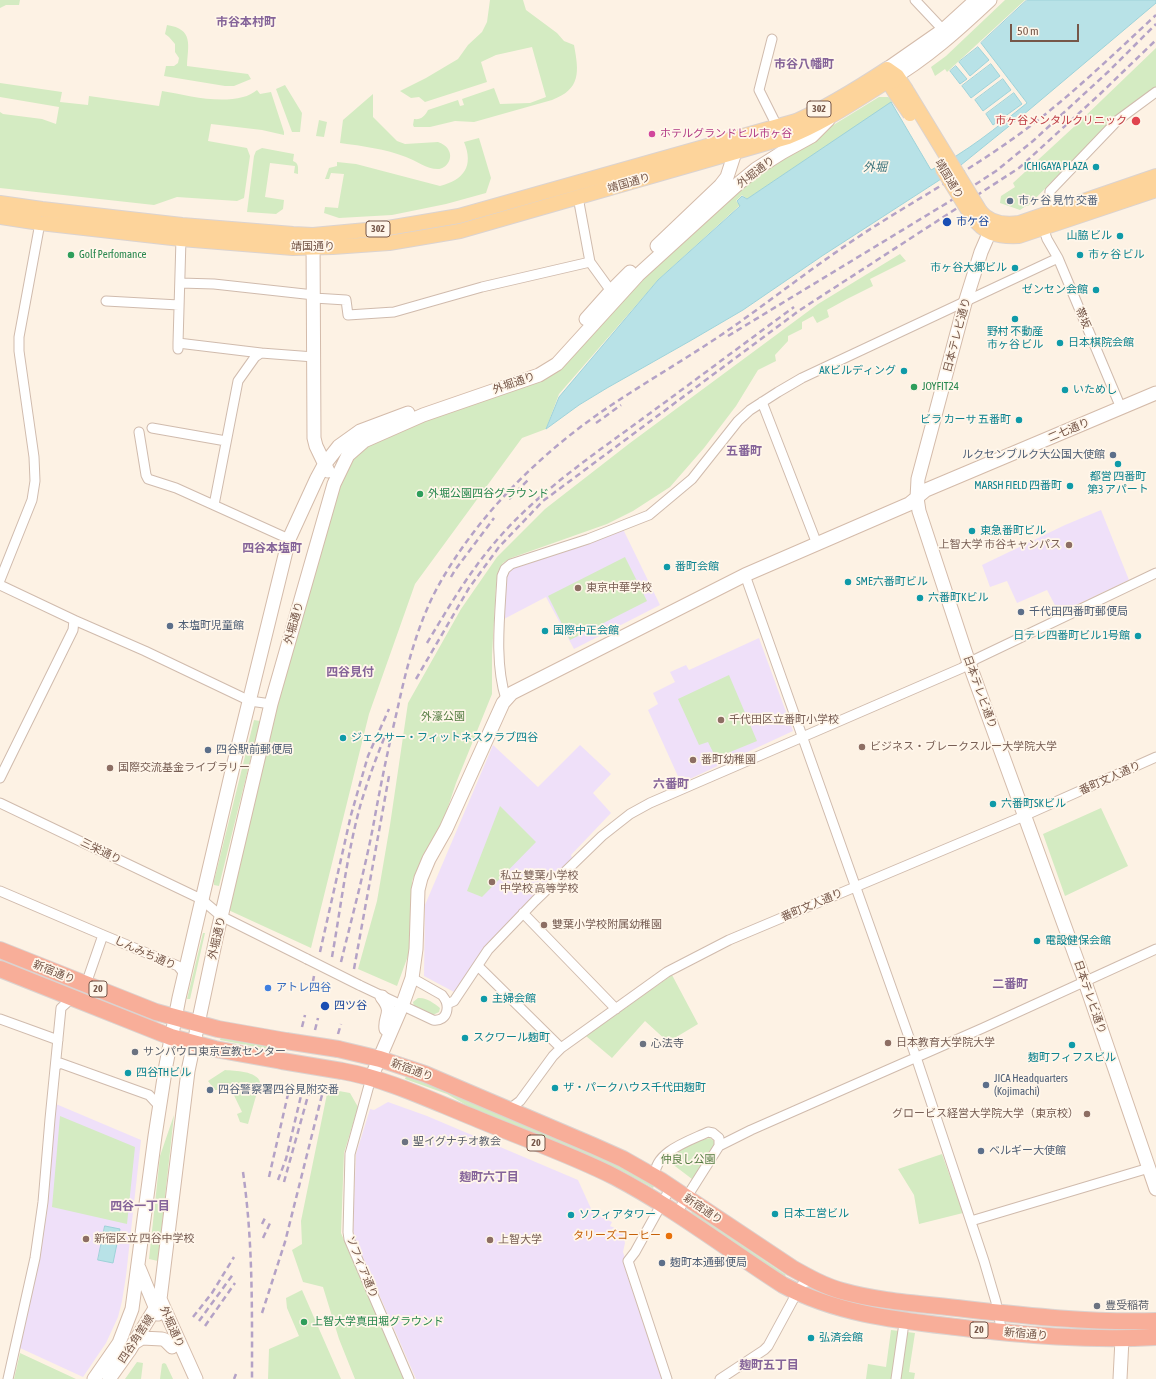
<!DOCTYPE html>
<meta charset="utf-8">
<style>
body{margin:0}
#map{position:relative;width:1156px;height:1379px;overflow:hidden;background:#fdf2e4;font-family:"Asap Condensed",sans-serif}
canvas{display:block}
.scale{position:absolute;left:1010px;top:24px;width:69px;height:18px;box-sizing:border-box;border:2px solid #765749;border-top:0;padding-left:5px;font-size:12px;line-height:14px;white-space:nowrap;color:#765749;-webkit-text-stroke:3px #fff6ea;paint-order:stroke}
</style>
<div id="map">
<canvas width="1156" height="1379"></canvas>
<div class="scale">50 m</div>
</div>
<script>
const ctx = document.querySelector('canvas').getContext('2d');
ctx.lineJoin = 'round';
function fillPath(path, color) {
  ctx.fillStyle = color;
  ctx.fill(path, 'evenodd');
}
function stroke(path, color, width, dash) {
  ctx.strokeStyle = color;
  ctx.lineWidth = width;
  ctx.lineCap = dash ? 'butt' : 'round';
  ctx.setLineDash(dash || []);
  ctx.stroke(path);
}
function write(font, color, halo, rows, align = 'center') {
  ctx.font = font + ' "Asap Condensed","Noto Sans JP",sans-serif';
  ctx.lineWidth = 3.5;
  ctx.setLineDash([]);
  ctx.textBaseline = 'middle';
  ctx.strokeStyle = halo;
  ctx.fillStyle = color;
  for (const [text, x, y, turn = 0] of rows) {
    ctx.save();
    ctx.translate(x, y);
    ctx.rotate((+turn || 0) * Math.PI / 180);
    ctx.textAlign = isNaN(turn) ? turn : align;
    if (halo) ctx.strokeText(text, 0, 0);
    ctx.fillText(text, 0, 0);
    ctx.restore();
  }
}
const education = new Path2D(`
 M1101,510L1129,580L1061,612L1058,611L1047,590L1017,603L1007,581L990,587L982,565L1065,525Z
 M623,529L660,605L574,649L546,597L504,619V579L509,569Z
 M759,638L793,731L681,783L648,710L658,704L653,693L675,682L670,672L686,665L689,670Z
 M493,745L538,787L580,745L611,774L593,793L611,813L571,855L572,858L495,936L454,992L424,976L425,905Z
 M388,1102L427,1116L578,1180L593,1213L612,1222L610,1226L622,1231L625,1243L623,1252L664,1379H416L354,1237L353,1229L356,1154L370,1109L374,1110Z
 M56,1104L141,1140L126,1276L122,1301L118,1317L106,1343L83,1377L20,1348L38,1266L47,1211Z`);
const green = new Path2D(`
 M0,0H20L19,5H6L0,8Z
 M490,0H523L526,10L557,33L564,41L574,45C579,72 581,89 552,100L474,122L455,121L430,127H414L413,125L414,119C421,120 425,116 428,110L458,100L460,106L464,105L462,99L494,88L500,104L530,103L546,97L532,47L496,55L481,62L487,82L425,102L419,97L411,98L400,91L426,78L458,59L468,45L482,32L487,22Z
 M1005,0H1025L947,72L945,69L935,76L931,67L946,56Z
 M167,25C194,29 188,45 187,66L248,74L251,79L234,86H225L164,76L166,66H174L178,63L179,58L175,52V44L169,37L165,34Z
 M1156,48V87L1115,117L1028,206H1026L1020,210L1000,203L1001,196L1015,187L1013,183L1077,124Z
 M0,83L62,92L60,102L88,105L89,96L159,106L162,91C187,95 217,104 243,97C248,96 253,93 257,90L260,94L271,92L284,132V135L262,130L211,124L208,141L247,148L250,156L244,198L237,201L177,197L154,205L0,188V112L3,114L42,119L56,124L59,107L0,97Z
 M285,85L302,113L300,132H292L276,89Z
 M373,94V117L397,141L405,144L438,142C443,144 447,146 449,151C453,159 446,169 438,169C426,169 417,161 406,157C385,149 363,146 340,143L343,120Z
 M879,97H888L895,101L747,199L742,195L736,201L740,205L658,280L559,394L546,429L522,438L415,584L369,714L311,948L224,908L271,704L345,464L364,441L552,372L623,293L761,173L835,124Z
 M319,120L327,122L324,137L316,136Z
 M479,138L491,178L486,193L446,204L392,215L339,218L324,213L325,207L338,208L344,174L331,173L329,179H325L329,168L337,166V162L356,164L440,186C464,180 474,166 464,142Z
 M262,148L294,154L293,161C299,163 298,168 298,174L294,173L295,166L270,163L265,197L284,200L283,209L276,214L247,212L254,156L256,151Z
 M900,254L906,261L870,279L873,286L847,299L827,310L829,317L817,323L813,316L802,322V329L788,336V341L775,355L776,361L758,370L736,406L704,448L670,487L633,511L607,524L511,558L503,563L498,572L496,586L492,655V694L456,783L444,819L431,843L412,881L411,933L409,953L397,986L358,969L377,901L390,825L408,703L461,609L497,557L545,509L630,443L818,304Z
 M625,557L647,601L570,640L548,596Z
 M729,675L757,741L718,757L713,752L708,742L699,745L678,699Z
 M254,720L260,721L219,886L214,885V881Z
 M500,806L536,842L482,897L467,891Z
 M1101,808L1128,866L1065,896L1043,834Z
 M203,933H205L190,999H187Z
 M672,975L698,1024L668,1042L645,1021L612,1058L586,1036Z
 M418,998C426,997 434,1003 440,1008L439,1012L433,1015L414,1007L413,1002Z
 M221,1037L284,1049L283,1052L220,1040Z
 M225,1070C235,1071 257,1071 260,1082L248,1124L240,1122L237,1114L242,1112L230,1087L223,1090H215L208,1081Z
 M406,1076L449,1092L613,1163L654,1186L653,1188L622,1171L480,1113L447,1094L405,1079Z
 M328,1089L350,1093L358,1107L344,1153L341,1233L404,1379H355L339,1339L323,1287L303,1282L292,1250L302,1244L301,1221Z
 M174,1115L158,1261L149,1259L160,1156Z
 M60,1116L135,1147L127,1224L52,1207Z
 M710,1138L715,1142L711,1151L692,1179L667,1160C675,1149 697,1141 710,1138Z
 M942,1154L963,1213L919,1224L914,1195L898,1169Z
 M692,1211L786,1275L784,1277L691,1214Z
 M302,1290L341,1379H268L269,1349L299,1336L287,1308L286,1298Z
 M891,1330L915,1333L909,1372L915,1373L914,1379H866L868,1364L886,1367Z
 M20,1353L76,1379H14Z
 M137,1362L143,1363L141,1379H125Z
 M164,1363L166,1364L173,1379H160L162,1364Z`);
const water = new Path2D(`
 M1027,0H1156V3L1029,110L961,165L938,181L822,256L743,310L690,341L607,388L579,405L546,429L559,397L658,280L740,206L737,201L742,196L747,199L891,102L931,170C967,152 996,128 1027,103L981,43Z
 M978,47L989,60L970,76L959,62Z
 M991,64L1000,76L971,98L962,86Z
 M956,66L967,79L960,84L950,71Z
 M1003,79L1011,90L983,111L975,100Z
 M1014,93L1022,104L993,125L986,114Z
 M105,1226L120,1229L113,1263L98,1260Z`);
const street = new Path2D(`
 M915,0L947,34
 M772,39L759,90L777,126
 M578,197L590,262L611,291
 M1045,214L1049,210L1050,191L1118,120L1156,92
 M1042,224L1047,239L1058,258L1121,408
 M180,283L214,284L314,295
 M314,298L346,300L348,315L394,312L482,287L590,262
 M106,301L179,305
 M178,343L181,239
 M178,349V343L261,353L314,357
 M762,402L817,544
 M152,428L226,441
 M139,432L146,475L148,479L176,488L289,539
 M214,505L238,381L255,357L261,353
 M745,575L916,1057L984,1261L996,1302L1002,1333
 M0,580L32,500L35,481L34,457L19,351V337L40,223
 M0,585L74,620L145,651L250,701L271,704
 M506,699C494,662 500,615 502,576L505,569L511,564L588,539L649,515L692,479L738,421L750,410L778,392L802,378L1058,258
 M0,778L73,630L74,620
 M0,803L201,899L221,916L307,959
 M0,891L103,935L86,984
 M523,913L616,1009
 M103,935L178,966L182,971L184,976
 M477,968H480L561,1048
 M359,985L433,1020C448,1022 451,1005 442,995L412,978
 M447,1004L454,1001L488,950L535,901L602,836L630,814L650,803L962,668L976,659L1156,573
 M0,1019L58,1040
 M56,1066L60,1063L149,1095L160,1107
 M371,1078L350,1154L348,1232L349,1239L409,1379
 M505,1108L512,1107L520,1101L553,1056L561,1048L667,972L729,940L1017,819L1156,757
 M719,1146L751,1130L983,1028L1156,949
 M655,1177C653,1152 689,1141 708,1132L713,1133L719,1138V1146L676,1214
 M971,1221L1149,1168
 M8,1379L35,1258L43,1202L50,1119L61,1008L72,998
 M667,1379L628,1261L635,1252L671,1187
 M720,1379L764,1350L768,1346L800,1287L804,1283L813,1280
 M896,1379L903,1330`);
const secondary = new Path2D(`
 M976,0L943,30L887,69L888,81C926,59 958,30 990,0
 M994,222L981,252L965,303L918,479L917,498L919,511L969,663L1085,982L1156,1189
 M313,238L314,438L316,446L328,471
 M657,246L720,186L727,177L738,143
 M586,319L611,291L630,272
 M382,997C395,1013 384,1016 386,1029
 M371,1078L402,1006L412,978L416,949L418,890L421,878L429,859L446,829L503,703L512,693L745,575L909,504L926,490L1156,393
 M139,1268L158,1314
 M134,1343L142,1338L162,1339L165,1340L172,1347
 M94,1379L119,1343L132,1309L155,1136L166,1065L179,998L232,771L289,539L317,478L324,465L339,446L360,431L408,413
 M109,1379L129,1351L159,1302
 M196,1379L160,1299L188,1071L217,934L271,704L334,484L348,455L364,441L423,415L539,375L557,364L638,275L739,183L756,169L783,152L812,136L828,120
 M1120,1379L1122,1339`);
const primary = new Path2D(`
 M0,203L42,209L182,225L293,234L313,235L388,228L459,216L796,121C828,107 858,88 887,69L897,76L905,88
 M980,211C989,223 1004,225 1019,223L1156,176
 M971,215C984,234 997,237 1019,236L1156,190
 M0,217L40,223L181,239L293,248L333,247L389,243L460,231L788,137C824,123 855,101 888,81L896,94`);
const highway = new Path2D(`
 M0,950L156,1012L218,1029L286,1041
 M0,969L171,1037L215,1049L282,1061
 M338,1049L380,1059L425,1074L594,1146L623,1159L660,1180L792,1268C808,1277 824,1286 842,1291C881,1302 924,1304 965,1309C1028,1316 1092,1323 1156,1321
 M342,1071C387,1079 428,1099 470,1116C517,1136 570,1154 615,1177C674,1208 727,1249 783,1285C837,1314 896,1320 956,1327C1023,1335 1089,1341 1156,1337`);
const rail = new Path2D(`
 M728,336L947,203L996,171L1033,141L1109,71L1156,24
 M596,423L621,405
 M509,499L530,478
 M451,577L455,570L494,518
 M427,643C447,610 466,577 491,547C532,497 586,460 638,422C690,384 742,345 794,307
 M416,679L469,588L499,547L543,501L800,310L1019,168L1100,94L1156,40
 M320,952L351,815L368,756L389,709
 M332,957C341,906 347,853 361,803C368,780 376,758 385,736
 M341,962C352,917 364,873 373,827C380,788 388,749 397,711C406,670 416,629 435,592C474,518 541,452 610,406C652,378 696,353 737,324C782,292 825,258 872,228C927,193 986,161 1038,120C1079,88 1117,51 1156,15
 M354,969L389,776
 M313,981L314,976
 M302,1027L305,1015
 M315,1030L318,1018
 M338,1034L341,1024
 M243,1172C253,1241 252,1310 252,1379
 M269,1177L291,1081
 M278,1180L286,1159L304,1083
 M284,1182L311,1085
 M262,1224L265,1218
 M263,1238L271,1221
 M262,1313L285,1242L324,1087
 M193,1317L212,1293L234,1257
 M199,1321L234,1273
 M205,1326L235,1283
 M234,1379L236,1374`);
const streetBridge = new Path2D(`
 M307,959L359,985`);
const primaryBridge = new Path2D(`
 M905,88L980,211
 M896,94L910,114
 M942,168L971,215`);
const highwayBridge = new Path2D(`
 M286,1041L338,1049
 M282,1061L342,1071`);
const markers = [
 [1136,121,5,"#e0444e"],
 [652,134,4,"#d1479c"],
 [1096,167,4,"#0f9aa8"],
 [1010,201,4,"#5c6f8a"],
 [947,222,5,"#1a4fb4"],
 [1120,236,4,"#0f9aa8"],
 [71,255,4,"#2e9e5b"],
 [1080,255,4,"#0f9aa8"],
 [1015,268,4,"#0f9aa8"],
 [1096,290,4,"#0f9aa8"],
 [1015,319,4,"#0f9aa8"],
 [1060,343,4,"#0f9aa8"],
 [904,371,4,"#0f9aa8"],
 [914,387,4,"#2e9e5b"],
 [1065,390,4,"#0f9aa8"],
 [1019,420,4,"#0f9aa8"],
 [1113,455,4,"#5c6f8a"],
 [1118,464,4,"#0f9aa8"],
 [1070,486,4,"#0f9aa8"],
 [420,494,4,"#2e9e5b"],
 [972,531,4,"#0f9aa8"],
 [1069,545,4,"#8d6e63"],
 [667,567,4,"#0f9aa8"],
 [848,582,4,"#0f9aa8"],
 [578,588,4,"#8d6e63"],
 [920,598,4,"#0f9aa8"],
 [1021,612,4,"#5c6f8a"],
 [170,626,4,"#5c6f8a"],
 [545,631,4,"#0f9aa8"],
 [1138,636,4,"#0f9aa8"],
 [721,720,4,"#8d6e63"],
 [343,738,4,"#0f9aa8"],
 [862,747,4,"#8d6e63"],
 [208,750,4,"#5c6f8a"],
 [693,760,4,"#8d6e63"],
 [110,768,4,"#8d6e63"],
 [993,804,4,"#0f9aa8"],
 [492,882,4,"#8d6e63"],
 [544,925,4,"#8d6e63"],
 [1037,941,4,"#0f9aa8"],
 [268,988,4,"#3f7fe0"],
 [484,999,4,"#0f9aa8"],
 [325,1006,5,"#1a4fb4"],
 [465,1038,4,"#0f9aa8"],
 [888,1043,4,"#8d6e63"],
 [643,1044,4,"#6b7280"],
 [1072,1045,4,"#0f9aa8"],
 [135,1052,4,"#6b7280"],
 [128,1073,4,"#0f9aa8"],
 [986,1085,4,"#5c6f8a"],
 [555,1088,4,"#0f9aa8"],
 [210,1090,4,"#5c6f8a"],
 [1087,1114,4,"#8d6e63"],
 [405,1142,4,"#6b7280"],
 [981,1151,4,"#5c6f8a"],
 [775,1214,4,"#0f9aa8"],
 [571,1215,4,"#0f9aa8"],
 [669,1236,4,"#e8710a"],
 [86,1239,4,"#8d6e63"],
 [490,1240,4,"#8d6e63"],
 [662,1263,4,"#5c6f8a"],
 [1097,1306,4,"#6b7280"],
 [304,1322,4,"#2e9e5b"],
 [811,1338,4,"#0f9aa8"]
];
const shields = [
 [819,109,24],
 [378,229,24],
 [98,989,18],
 [536,1143,18],
 [979,1330,18]
];
const shieldNames = [
 ["302",819,109],
 ["302",378,229],
 ["20",98,989],
 ["20",536,1143],
 ["20",979,1330]
];
const healthNames = [
 ["市ヶ谷メンタルクリニック",1127,121]
];
const hotelNames = [
 ["ホテルグランドヒル市ヶ谷",660,134]
];
const cultureNames = [
 ["ICHIGAYA PLAZA",1088,167,"right"],
 ["山脇 ビル",1112,236,"right"],
 ["市ヶ谷 ビル",1088,255],
 ["市ヶ谷大郷ビル",1007,268,"right"],
 ["ゼンセン会館",1088,290,"right"],
 ["野村 不動産",1015,332,"center"],
 ["市ヶ谷 ビル",1015,345,"center"],
 ["日本棋院会館",1068,343],
 ["AKビルディング",896,371,"right"],
 ["いためし",1073,390],
 ["ビラ カーサ 五番町",1011,420,"right"],
 ["都営 四番町",1118,477,"center"],
 ["第3 アパート",1118,490,"center"],
 ["MARSH FIELD 四番町",1062,486,"right"],
 ["東急番町ビル",980,531],
 ["番町会館",675,567],
 ["SME六番町ビル",856,582],
 ["六番町Kビル",928,598],
 ["国際中正会館",553,631],
 ["日テレ四番町ビル 1号館",1130,636,"right"],
 ["ジェクサー・フィットネスクラブ四谷",351,738],
 ["六番町SKビル",1001,804],
 ["電設健保会館",1045,941],
 ["主婦会館",492,999],
 ["スクワール麹町",473,1038],
 ["麹町フィフスビル",1072,1058,"center"],
 ["四谷THビル",136,1073],
 ["ザ・パークハウス千代田麹町",563,1088],
 ["日本工営ビル",783,1214],
 ["ソフィアタワー",579,1215],
 ["弘済会館",819,1338]
];
const streetNames = [
 ["外堀通り",756,172,-37],
 ["靖国通り",949,179,59],
 ["靖国通り",629,183,-16],
 ["靖国通り",313,247],
 ["帯坂",1083,318,67],
 ["日本テレビ通り",957,335,-75],
 ["外堀通り",514,383,-19],
 ["二七通り",1069,430,-23],
 ["外堀通り",294,623,-74],
 ["日本テレビ通り",980,692,70],
 ["番町文人通り",1110,778,-24],
 ["三栄通り",101,851,26],
 ["番町文人通り",812,905,-23],
 ["外堀通り",217,938,-77],
 ["しんみち通り",145,953,24],
 ["新宿通り",54,972,22],
 ["日本テレビ通り",1090,997,71],
 ["新宿通り",412,1070,20],
 ["新宿通り",703,1209,34],
 ["ソフィア通り",362,1267,68],
 ["外堀通り",172,1327,66],
 ["新宿通り",1026,1334,5],
 ["四谷角筈線",136,1339,-57]
];
const serviceNames = [
 ["市ヶ谷 見竹 交番",1018,201],
 ["ルクセンブルク大公国大使館",1105,455,"right"],
 ["千代田四番町郵便局",1029,612],
 ["本塩町児童館",178,626],
 ["四谷駅前郵便局",216,750],
 ["JICA Headquarters",994,1079],
 ["(Kojimachi)",994,1092],
 ["四谷警察署四谷見附交番",218,1090],
 ["ベルギー大使館",989,1151],
 ["麹町本通郵便局",670,1263]
];
const transitNames = [
 ["市ケ谷",956,222],
 ["四ツ谷",334,1006]
];
const leisureNames = [
 ["Golf Perfomance",79,255],
 ["JOYFIT24",922,387],
 ["外堀公園四谷グラウンド",428,494],
 ["上智大学真田堀グラウンド",312,1322]
];
const educationNames = [
 ["上智大学 市谷キャンパス",1061,545,"right"],
 ["東京中華学校",586,588],
 ["千代田区立番町小学校",729,720],
 ["ビジネス・ブレークスルー大学院大学",870,747],
 ["番町幼稚園",701,760],
 ["国際交流基金ライブラリー",118,768],
 ["私立 雙葉小学校",500,876],
 ["中学校 高等学校",500,889],
 ["雙葉小学校附属幼稚園",552,925],
 ["日本教育大学院大学",896,1043],
 ["グロービス経営大学院大学（東京校）",1079,1114,"right"],
 ["新宿区立 四谷中学校",94,1239],
 ["上智大学",498,1240]
];
const parkNames = [
 ["外濠公園",443,717],
 ["仲良し公園",688,1160]
];
const shopNames = [
 ["アトレ四谷",276,988]
];
const worshipNames = [
 ["心法寺",651,1044],
 ["サンパウロ東京宣教センター",143,1052],
 ["聖イグナチオ教会",413,1142],
 ["豊受稲荷",1105,1306]
];
const foodNames = [
 ["タリーズコーヒー",661,1236]
];
const neighbourhoodNames = [
 ["市谷本村町",246,22],
 ["市谷八幡町",804,64],
 ["五番町",744,451],
 ["四谷本塩町",272,548],
 ["四谷見付",350,672],
 ["六番町",671,784],
 ["二番町",1010,984],
 ["麹町六丁目",489,1177],
 ["四谷一丁目",140,1206],
 ["麹町五丁目",769,1365]
];
const waterNames = [
 ["外堀",875,167]
];
fillPath(education, '#efe0f9');
fillPath(green, '#d4ebc2');
fillPath(water, '#b8e2e7');
stroke(water, '#9ed2d9', 1);
stroke(street, '#d0bbad', 11);
stroke(secondary, '#d4bbaa', 15);
stroke(primary, '#dbd3d0', 16);
stroke(highway, '#dbd3d0', 18);
stroke(street, '#fff', 9);
stroke(secondary, '#fff', 13);
stroke(primary, '#fdd49b', 14);
stroke(highway, '#f8ae99', 16);
stroke(rail, '#b4a2c6', 2.5, [6, 4]);
stroke(streetBridge, '#d0bbad', 11, []);
stroke(primaryBridge, '#dbd3d0', 16, []);
stroke(highwayBridge, '#dbd3d0', 18, []);
stroke(streetBridge, '#fff', 9);
stroke(primaryBridge, '#fdd49b', 14);
stroke(highwayBridge, '#f8ae99', 16);
for (const [x, y, r, color] of markers) {
  const dot = new Path2D();
  dot.arc(x, y, r, 0, 2 * Math.PI);
  ctx.fillStyle = color;
  ctx.fill(dot);
  stroke(dot, '#fff6ea', 1.5);
}
for (const [x, y, w] of shields) {
  const box = new Path2D();
  box.roundRect(x - w / 2, y - 8, w, 16, 3);
  ctx.fillStyle = '#fff6ea';
  ctx.fill(box);
  stroke(box, '#765749', 1);
}
write('bold 10px', '#765749', null, shieldNames);
write('11px', '#be3a42', '#fff6ea', healthNames, 'right');
write('11px', '#b23c85', '#fff6ea', hotelNames, 'left');
write('11px', '#0d838f', '#fff6ea', cultureNames, 'left');
write('11px', '#765749', '#fff6ea', streetNames);
write('11px', '#4e5e75', '#fff6ea', serviceNames, 'left');
write('11px', '#164399', '#fff6ea', transitNames, 'left');
write('11px', '#27864d', '#fff6ea', leisureNames, 'left');
write('11px', '#785e54', '#fff6ea', educationNames, 'left');
write('11px', '#547c41', '#fff6ea', parkNames);
write('11px', '#366cbe', '#fff6ea', shopNames, 'left');
write('11px', '#5b616d', '#fff6ea', worshipNames, 'left');
write('11px', '#c56008', '#fff6ea', foodNames, 'right');
write('bold 12px', '#856499', '#fff6ea', neighbourhoodNames);
write('italic 12px', '#3c747c', '#fff6ea', waterNames);
</script>
